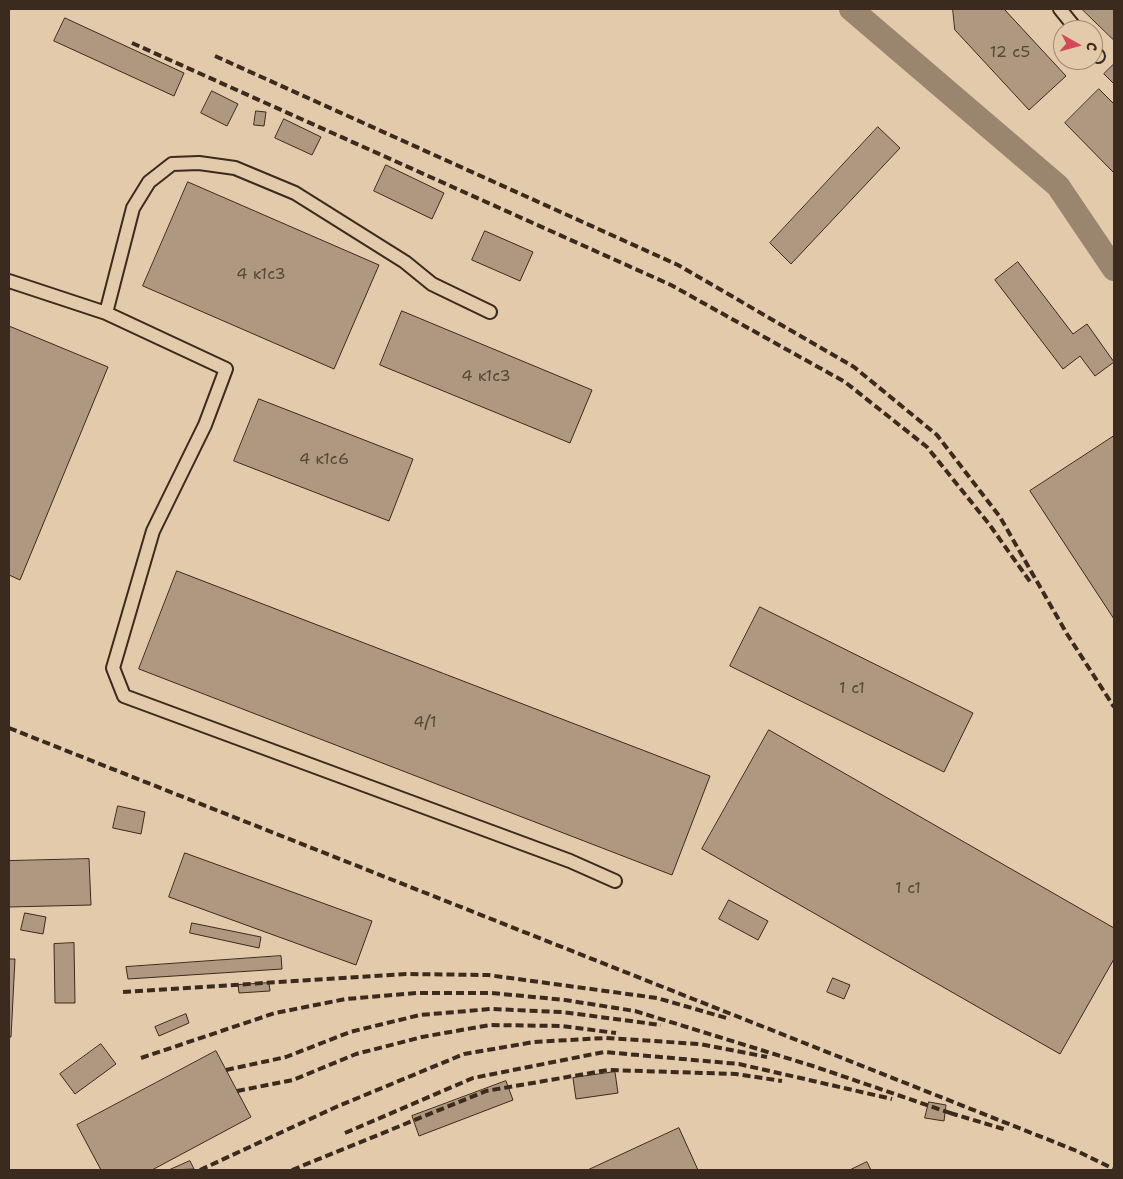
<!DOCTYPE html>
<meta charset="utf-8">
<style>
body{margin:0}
#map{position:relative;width:1123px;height:1179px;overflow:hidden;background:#e3caab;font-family:"Shantell Sans",sans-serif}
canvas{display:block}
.frame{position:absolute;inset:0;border:10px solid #3b2a1e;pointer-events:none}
.north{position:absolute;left:1053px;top:20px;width:50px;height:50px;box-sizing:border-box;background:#e3caab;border:1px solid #a08a73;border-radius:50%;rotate:97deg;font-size:14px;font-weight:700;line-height:20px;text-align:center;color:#3b2a1e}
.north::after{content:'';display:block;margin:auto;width:18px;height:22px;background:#d1495b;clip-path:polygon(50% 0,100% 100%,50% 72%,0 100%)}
</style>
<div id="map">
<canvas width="1123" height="1179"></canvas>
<div class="frame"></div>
<div class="north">С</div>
</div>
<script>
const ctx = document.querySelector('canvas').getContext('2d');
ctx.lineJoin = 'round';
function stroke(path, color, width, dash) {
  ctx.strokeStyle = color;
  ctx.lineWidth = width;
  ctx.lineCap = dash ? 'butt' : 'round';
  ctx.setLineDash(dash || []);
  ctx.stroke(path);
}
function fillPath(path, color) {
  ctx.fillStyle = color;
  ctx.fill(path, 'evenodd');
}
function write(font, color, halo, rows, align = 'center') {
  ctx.font = font + ' "Shantell Sans",sans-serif';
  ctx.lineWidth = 4;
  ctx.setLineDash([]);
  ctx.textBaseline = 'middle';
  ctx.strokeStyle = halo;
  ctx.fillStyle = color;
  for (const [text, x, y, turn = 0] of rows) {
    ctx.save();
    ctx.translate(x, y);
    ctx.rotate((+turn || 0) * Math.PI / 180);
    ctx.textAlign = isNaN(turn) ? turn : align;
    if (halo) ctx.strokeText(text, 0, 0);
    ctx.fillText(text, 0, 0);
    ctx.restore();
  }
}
const canal = new Path2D(`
 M851,9L1058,186L1114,269`);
const building = new Path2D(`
 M953,9H1004L1066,76L1029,110L955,30Z
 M1082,9H1112L1114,11V40Z
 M65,18L184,73L174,96L54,41Z
 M1114,64V82L1113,83L1104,74Z
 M1099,89L1114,104V173L1065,123Z
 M212,91L238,104L227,126L201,113Z
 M256,111L266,112L264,126L254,125Z
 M284,119L321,137L312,155L275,138Z
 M878,127L900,148L791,264L770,243Z
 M386,165L444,193L432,219L374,191Z
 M188,182L379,265L334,369L143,286Z
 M485,231L533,252L520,281L472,260Z
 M1018,262L1073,334L1087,324L1114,362L1095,376L1080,356L1063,369L995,280Z
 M402,311L592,390L570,443L380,365Z
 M9,326L108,367L20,580L9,575Z
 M259,399L413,459L389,521L234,461Z
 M1114,436V619L1030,491Z
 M177,571L710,776L672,875L139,669Z
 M760,607L973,713L944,772L730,666Z
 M769,730L1114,928V959L1060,1054L702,849Z
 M118,806L145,812L141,834L113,828Z
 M185,853L372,921L356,965L169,897Z
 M89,859L91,905L9,907V861Z
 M729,900L768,921L758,940L719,919Z
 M25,913L46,917L43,934L21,930Z
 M192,923L261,937L259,948L190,933Z
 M74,943L75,1003H55L54,944Z
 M281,956L282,969L128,979L126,967Z
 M9,959H15L11,1037H9Z
 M833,978L850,985L844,999L827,992Z
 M269,983L270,991L239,993L238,985Z
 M186,1014L189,1023L159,1036L155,1027Z
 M101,1044L116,1064L75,1094L60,1074Z
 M216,1051L251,1117L152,1170H101L77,1125Z
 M615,1072L618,1093L576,1099L573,1078Z
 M506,1081L513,1100L419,1136L412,1116Z
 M929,1102L946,1105L944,1121L925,1118Z
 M679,1128L698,1170H588Z
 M190,1161L194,1169L169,1170Z
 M867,1162L871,1170H850Z`);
const lane = new Path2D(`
 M1060,9L1077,30
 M1093,50L1098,56
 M9,281L106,313L226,369L205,425L153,531L113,668L124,696L570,861L615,881
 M106,313L133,208L149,182L172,164L199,163L235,168L295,193L405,262L432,284L490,312`);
const rail = new Path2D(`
 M132,43L671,285L845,382L927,447L989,524L1031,583
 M215,56L678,265L854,367L937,435L1000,517L1067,634L1114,707
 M9,728L1077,1151L1114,1169
 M123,992L406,974L488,975L657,998L730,1019
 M141,1058L275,1013L346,999L417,993H492L565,1000L635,1011L816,1067L956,1115
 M226,1070L286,1057L350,1032L420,1015L491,1009L562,1012L661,1025
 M237,1091L293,1080L356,1054L422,1037L490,1025L561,1026L616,1033
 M950,1113L1007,1130
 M345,1133L473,1078L604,1052L739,1064L892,1099
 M200,1170L336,1107L464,1054L534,1042L605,1038L700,1044L767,1057
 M292,1170L486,1091L608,1070L736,1074L782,1081`);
const numberNames = [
 ["12 с5",1010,53],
 ["4 к1с3",261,275],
 ["4 к1с3",486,377],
 ["4 к1с6",324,460],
 ["1 с1",852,689],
 ["4/1",425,723],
 ["1 с1",908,889]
];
stroke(canal, '#9a856e', 24);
fillPath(building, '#af9880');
stroke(building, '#3b2a1e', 1);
stroke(lane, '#3b2a1e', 16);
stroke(lane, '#e3caab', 12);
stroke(rail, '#3b2a1e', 4, [8, 4]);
write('16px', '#584636', null, numberNames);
</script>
